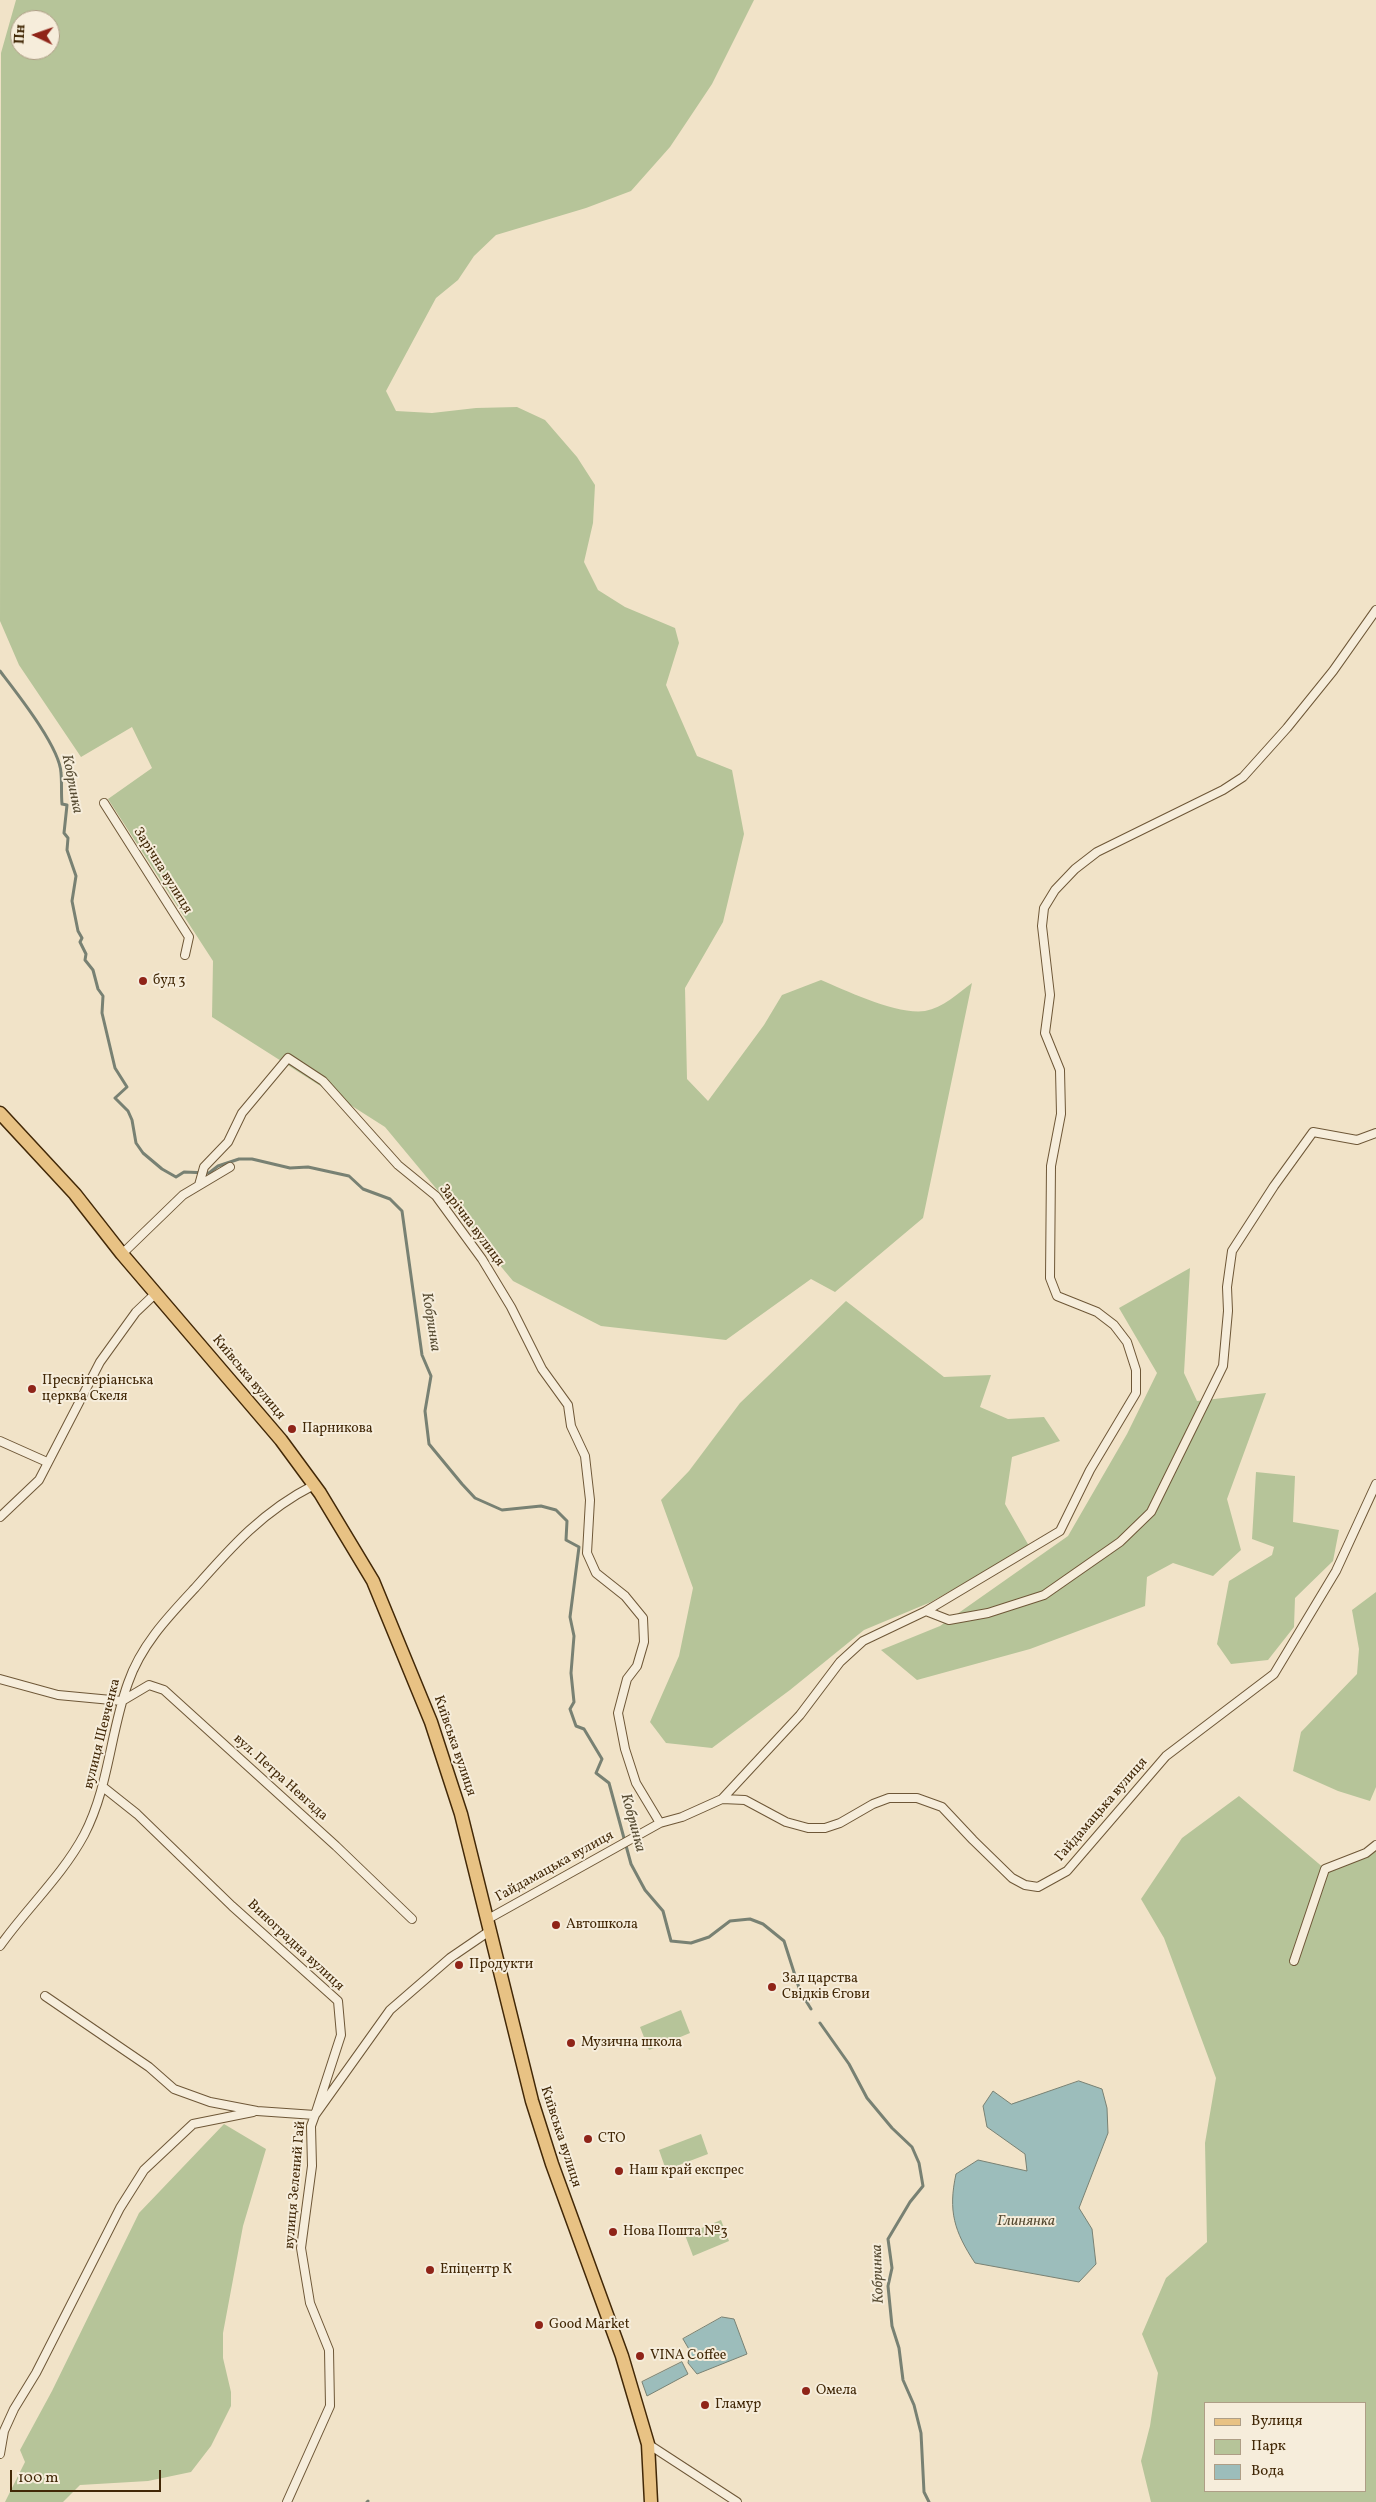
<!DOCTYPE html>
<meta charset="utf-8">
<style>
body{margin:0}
#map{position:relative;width:1376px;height:2502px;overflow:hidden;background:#f1e3c8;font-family:Vollkorn,serif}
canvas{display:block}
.legend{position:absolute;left:1204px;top:2402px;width:162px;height:90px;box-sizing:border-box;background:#f6eddb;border:1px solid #ae9e86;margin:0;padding:6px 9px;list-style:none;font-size:15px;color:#422807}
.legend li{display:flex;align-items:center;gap:10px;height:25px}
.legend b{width:25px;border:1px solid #ae9e86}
.north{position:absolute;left:10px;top:10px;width:50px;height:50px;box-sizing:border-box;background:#f6eddb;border:1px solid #ae9e86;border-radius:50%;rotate:273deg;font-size:14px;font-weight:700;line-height:20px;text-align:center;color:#422807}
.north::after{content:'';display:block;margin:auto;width:18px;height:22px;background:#8f2418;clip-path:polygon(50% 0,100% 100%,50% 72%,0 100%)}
.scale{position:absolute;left:10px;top:2470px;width:151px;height:22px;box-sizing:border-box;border:2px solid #422807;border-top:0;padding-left:6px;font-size:15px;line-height:18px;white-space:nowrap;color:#422807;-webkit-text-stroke:4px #f6eddb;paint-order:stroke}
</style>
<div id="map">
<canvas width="1376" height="2502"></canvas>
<ul class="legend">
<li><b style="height:6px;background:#e8c284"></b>Вулиця</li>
<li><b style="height:14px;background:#b6c499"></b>Парк</li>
<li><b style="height:14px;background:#9cbdbb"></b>Вода</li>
</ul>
<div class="north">Пн</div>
<div class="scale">100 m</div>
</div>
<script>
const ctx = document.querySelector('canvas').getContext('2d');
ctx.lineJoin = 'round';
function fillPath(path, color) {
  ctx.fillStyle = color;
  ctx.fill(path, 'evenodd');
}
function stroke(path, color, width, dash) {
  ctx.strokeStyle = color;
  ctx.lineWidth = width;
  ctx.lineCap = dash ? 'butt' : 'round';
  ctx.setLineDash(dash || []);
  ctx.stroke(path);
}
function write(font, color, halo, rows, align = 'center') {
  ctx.font = font + ' Vollkorn,serif';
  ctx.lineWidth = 4;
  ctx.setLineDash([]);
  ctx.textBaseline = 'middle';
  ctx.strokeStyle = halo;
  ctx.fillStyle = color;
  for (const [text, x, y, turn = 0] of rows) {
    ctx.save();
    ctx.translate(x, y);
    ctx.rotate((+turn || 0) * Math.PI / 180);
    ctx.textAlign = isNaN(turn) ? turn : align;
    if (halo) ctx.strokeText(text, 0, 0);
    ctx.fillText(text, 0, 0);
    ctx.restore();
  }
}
const green = new Path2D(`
 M16,0H754L712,84L670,147L631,191L586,208L496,235L474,256L458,280L436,298L386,391L396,411L432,413L476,408L517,407L545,420L577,457L595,485L593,523L584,562L598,590L625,607L675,628L679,643L666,685L697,756L732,770L744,834L723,922L685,988L687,1079L708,1101L764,1025L782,995L821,980C847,991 897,1015 925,1011C943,1008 958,993 972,983L923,1218L835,1292L811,1279L726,1340L601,1326L513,1281L385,1127L212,1017L213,961L108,799L152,768L132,727L81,757L19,665L0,621L1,53ZM20,20H50V50H20Z
 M1190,1268L1184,1373L1197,1401L1266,1393L1227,1499L1241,1550L1213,1576L1173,1563L1147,1577L1145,1606L1030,1649L917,1680L881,1650L940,1626L1068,1536L1127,1434L1157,1373L1119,1308Z
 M846,1301L944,1377L991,1375L980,1407L1008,1419L1044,1417L1060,1441L1012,1457L1005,1504L1029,1546L931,1602L864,1630L790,1690L712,1748L666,1743L650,1722L679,1656L693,1588L661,1500L689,1471L740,1403Z
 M1256,1472L1295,1476L1293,1522L1339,1530L1333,1561L1295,1598L1294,1627L1268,1660L1231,1664L1217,1644L1229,1581L1272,1555L1274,1547L1252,1539Z
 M1376,1592V1787L1370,1801L1338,1791L1293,1771L1301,1732L1357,1674L1359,1649L1352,1610Z
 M1239,1796L1325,1869L1376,1845V2502H1151L1141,2461L1150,2426L1158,2373L1142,2334L1166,2278L1207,2242L1205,2143L1216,2078L1164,1938L1141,1899L1182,1838ZM1205,2403H1365V2491H1205Z
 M681,2010L690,2033L649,2050L640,2027Z
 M224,2124L266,2149L243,2226L223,2333V2358L231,2392V2406L211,2446L191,2472L148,2481L80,2485L63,2502H5L25,2462L20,2450L52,2391L139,2213Z
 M701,2134L708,2154L666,2170L659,2150Z
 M721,2220L729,2241L693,2256L685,2235Z`);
const water = new Path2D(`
 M1079,2081L1102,2089L1107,2108L1108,2133L1079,2208L1092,2229L1096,2264L1079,2282L975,2263C954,2231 948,2211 956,2174L978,2160L1027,2171L1025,2154L987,2127L983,2106L993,2091L1011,2104Z
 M722,2317L734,2319L747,2354L697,2374L688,2363L690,2351L683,2339Z
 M682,2362L688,2374L647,2396L642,2382Z`);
const stream = new Path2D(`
 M0,671C16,692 60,747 61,773C62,783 61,793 62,804L67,805L64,833L68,838L67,850L76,876L72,901L78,931L82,938L80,942L86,954L85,960L93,970L98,989L103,996L102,1013L115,1068L127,1087L115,1098L128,1111L132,1120L136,1143L143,1153L162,1169L176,1177L184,1172L209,1173L218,1166L239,1159H252L290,1168L308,1167L349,1176L363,1189L390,1199L402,1211L422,1355L431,1376L425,1411L429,1444L462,1484L475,1498L502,1510L541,1506L556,1510L567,1521L566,1540L579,1547L570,1617L574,1636L571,1673L574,1702L570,1709L576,1726L584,1729L602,1759L596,1773L609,1783L631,1864L645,1890L663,1911L671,1941L691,1943L709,1937L730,1921L750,1919L763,1924L784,1941L800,1991L811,2009
 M820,2023L849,2064L867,2098L892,2128L912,2147L919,2163L923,2186L910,2202L888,2239L892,2268L888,2286L892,2326L899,2348L903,2380L914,2405L921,2433L924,2492L929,2502
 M367,2502L368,2501`);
const street = new Path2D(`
 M104,803L189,937L185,955
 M199,1185L204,1167L228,1142L242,1113L288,1058L323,1081L398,1165L436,1196L482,1259L511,1307L542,1369L568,1405L571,1426L585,1456L590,1500L587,1553L596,1573L625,1596L643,1618L644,1642L637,1666L627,1679L618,1713L625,1749L636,1783L660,1823
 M122,1254L183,1195L230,1167
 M0,1441L47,1462
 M0,1517L39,1480L100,1362L136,1312L156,1293
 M926,1611L1060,1531L1090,1470L1136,1393V1370L1127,1342L1114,1325L1097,1312L1057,1296L1050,1278L1051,1166L1061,1114L1060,1070L1045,1033L1050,995L1042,926L1044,908L1055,890L1075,869L1097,852L1223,790L1243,777L1287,728L1333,671L1376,610
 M0,1679L58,1695L122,1701L149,1685L164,1690L336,1846L412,1919
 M722,1799L745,1800L786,1822L808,1828H825L840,1823L873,1804L889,1798H917L942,1807L973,1840L1012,1878L1025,1885L1038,1887L1067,1871L1166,1756L1274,1674L1336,1571L1376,1484
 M488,1919L660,1823L682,1817L722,1799L800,1715L840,1662L863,1641L926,1611L949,1620L988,1613L1044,1595L1120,1542L1151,1512L1223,1366L1228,1311L1227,1287L1232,1251L1274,1186L1313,1132L1357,1140L1376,1133
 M0,1946C26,1909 62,1876 84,1835C109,1787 110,1733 128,1683C141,1645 168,1617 195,1588C232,1546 263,1511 314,1485
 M1294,1961L1325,1869L1366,1853L1376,1845
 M45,1996L149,2067L174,2089L210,2102L257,2111L315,2115L341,2035L338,2001L232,1906L137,1814L103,1787
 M648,2444L737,2502
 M0,2454L4,2431L14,2409L36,2373L120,2208L144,2170L193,2124L253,2112
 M287,2502L330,2406L329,2350L310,2303L301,2248L312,2166L311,2126L315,2115L390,2010L450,1958L491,1930`);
const primary = new Path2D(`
 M0,1113L75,1194L122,1254L281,1440L320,1493L373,1581L431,1722L461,1814L532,2101L552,2164L622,2356L648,2444L651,2502`);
const markers = [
 [143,981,5,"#8f2418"],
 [32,1389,5,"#8f2418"],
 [292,1429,5,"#8f2418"],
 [556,1925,5,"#8f2418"],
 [459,1965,5,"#8f2418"],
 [772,1987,5,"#8f2418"],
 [571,2043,5,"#8f2418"],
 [588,2139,5,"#8f2418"],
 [619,2171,5,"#8f2418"],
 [613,2232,5,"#8f2418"],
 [430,2270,5,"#8f2418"],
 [539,2325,5,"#8f2418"],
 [640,2356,5,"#8f2418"],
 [806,2391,5,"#8f2418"],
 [705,2405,5,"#8f2418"]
];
const streetNames = [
 ["Зарічна вулиця",162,871,58],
 ["Зарічна вулиця",471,1226,53],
 ["Київська вулиця",248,1378,50],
 ["вулиця Шевченка",103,1734,-76],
 ["Київська вулиця",454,1746,71],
 ["вул. Петра Невгада",280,1778,42],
 ["Гайдамацька вулиця",1102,1810,-49],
 ["Гайдамацька вулиця",555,1867,-29],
 ["Виноградна вулиця",295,1946,43],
 ["Київська вулиця",560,2137,72],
 ["вулиця Зелений Гай",296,2185,-85]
];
const poiNames = [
 ["буд 3",153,981],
 ["Пресвітеріанська",42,1381],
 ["церква Скеля",42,1397],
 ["Парникова",302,1429],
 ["Автошкола",566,1925],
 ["Продукти",469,1965],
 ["Зал царства",782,1979],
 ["Свідків Єгови",782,1995],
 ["Музична школа",581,2043],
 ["СТО",598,2139],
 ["Наш край експрес",629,2171],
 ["Нова Пошта №3",623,2232],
 ["Епіцентр К",440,2270],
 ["Good Market",549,2325],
 ["VINA Coffee",650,2356],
 ["Омела",816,2391],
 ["Гламур",715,2405]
];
const waterNames = [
 ["Кобринка",71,784,79],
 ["Кобринка",430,1322,81],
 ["Кобринка",632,1823,75],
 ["Глинянка",1026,2222],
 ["Кобринка",879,2274,-92]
];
fillPath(green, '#b6c499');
fillPath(water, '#9cbdbb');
stroke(water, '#788173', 1);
stroke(stream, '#788173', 3);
stroke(street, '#6e5737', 10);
stroke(primary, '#422807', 15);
stroke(street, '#f6eddb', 8);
stroke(primary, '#e8c284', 12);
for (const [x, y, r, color] of markers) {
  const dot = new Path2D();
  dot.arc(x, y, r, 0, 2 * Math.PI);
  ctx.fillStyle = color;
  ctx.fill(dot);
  stroke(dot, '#f6eddb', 2);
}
write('14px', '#422807', '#f6eddb', streetNames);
write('14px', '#422807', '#f6eddb', poiNames, 'left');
write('italic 15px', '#584d34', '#f6eddb', waterNames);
</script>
